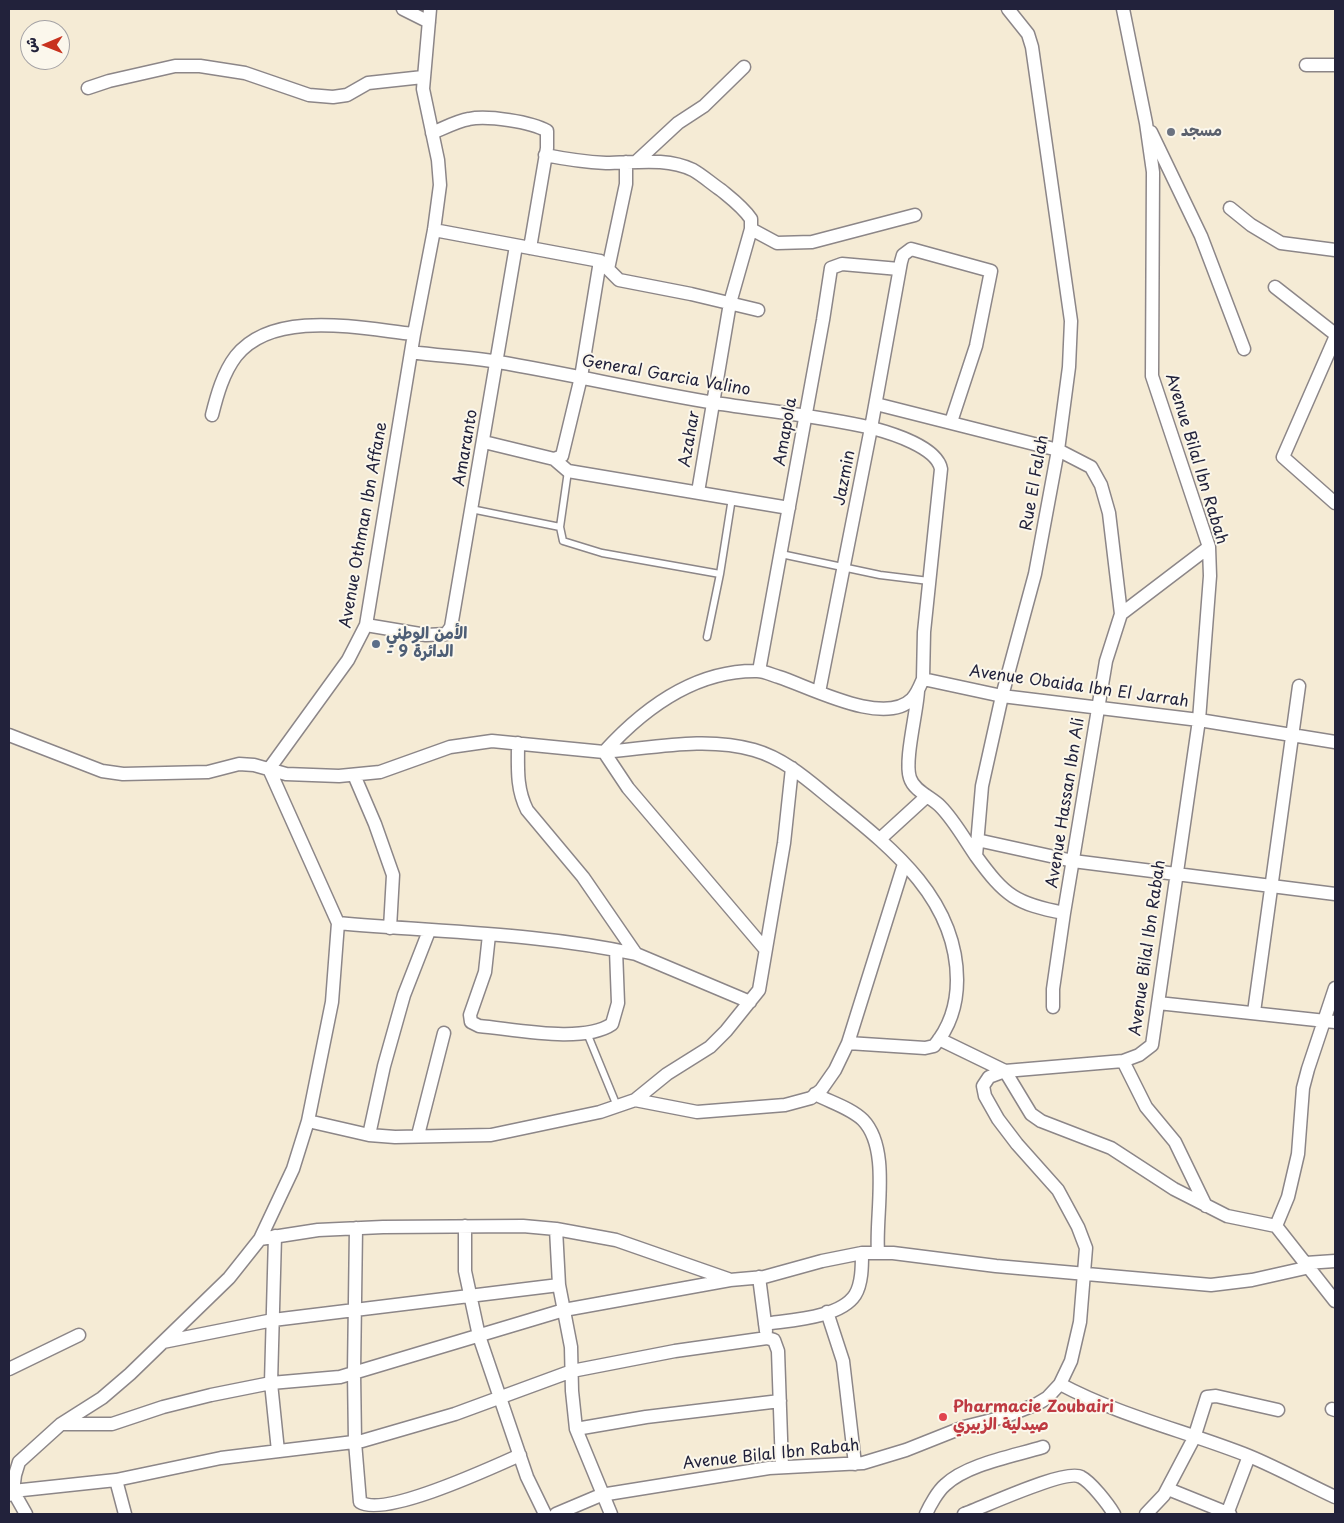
<!DOCTYPE html>
<meta charset="utf-8">
<style>
body{margin:0}
#map{position:relative;width:1344px;height:1523px;overflow:hidden;background:#f5ebd5;font-family:"Playpen Sans","Playpen Sans Arabic",sans-serif}
canvas{display:block}
.frame{position:absolute;inset:0;border:10px solid #22223b;pointer-events:none}
.north{position:absolute;left:20px;top:20px;width:50px;height:50px;box-sizing:border-box;background:#fbf7ec;border:1px solid #a4a2a5;border-radius:50%;rotate:269deg;font-size:14px;font-weight:700;line-height:20px;text-align:center;color:#22223b}
.north::after{content:'';display:block;margin:auto;width:18px;height:22px;background:#c8321e;clip-path:polygon(50% 0,100% 100%,50% 72%,0 100%)}
</style>
<div id="map">
<canvas width="1344" height="1523"></canvas>
<div class="frame"></div>
<div class="north">ش</div>
</div>
<script>
const ctx = document.querySelector('canvas').getContext('2d');
ctx.lineJoin = 'round';
function stroke(path, color, width, dash) {
  ctx.strokeStyle = color;
  ctx.lineWidth = width;
  ctx.lineCap = dash ? 'butt' : 'round';
  ctx.setLineDash(dash || []);
  ctx.stroke(path);
}
function write(font, color, halo, rows, align = 'center') {
  ctx.font = font + ' "Playpen Sans","Playpen Sans Arabic",sans-serif';
  ctx.lineWidth = 4;
  ctx.setLineDash([]);
  ctx.textBaseline = 'middle';
  ctx.strokeStyle = halo;
  ctx.fillStyle = color;
  for (const [text, x, y, turn = 0] of rows) {
    ctx.save();
    ctx.translate(x, y);
    ctx.rotate((+turn || 0) * Math.PI / 180);
    ctx.textAlign = isNaN(turn) ? turn : align;
    if (halo) ctx.strokeText(text, 0, 0);
    ctx.fillText(text, 0, 0);
    ctx.restore();
  }
}
const lane = new Path2D(`
 M568,471L560,527L563,541L602,553L720,574
 M471,509L560,527
 M781,554L880,575L929,581
 M707,637L720,574L732,498
 M587,1033L617,1106`);
const street = new Path2D(`
 M403,9L429,22
 M1008,9L1028,34L1032,47L1071,321L1069,367L1058,450L1035,574L1002,696L982,786L976,856C1005,896 1016,904 1064,913
 M1306,65H1335
 M88,88L109,81L175,66H200L245,73L309,95L333,97L347,95L368,83L423,77
 M1151,132L1201,236L1244,349
 M432,133C444,128 457,121 469,119C487,115 532,122 547,131V148L530,248
 M545,155C565,159 585,162 606,163C634,163 666,157 693,170C702,175 712,184 721,190C732,199 743,207 751,219V229L730,303L698,492
 M637,161L678,123L704,106L744,67
 M1230,208L1251,225L1281,243L1335,250
 M751,229L777,243L812,242L915,215
 M434,230L600,261L619,280L691,294L758,310
 M608,269L626,184V162
 M1275,287L1335,334
 M1335,338L1283,457L1335,503
 M411,352C440,356 469,357 498,362C570,374 642,391 715,403C767,411 820,416 872,428C891,433 937,447 941,469L924,632L923,679
 M876,404L1058,450L1091,467L1101,485L1109,513L1121,614L1106,661L1064,913L1053,989V1007
 M212,415C217,395 223,373 236,356C274,308 363,329 414,334
 M484,442L554,459L562,456L581,377L600,261
 M554,459L568,471L789,508
 M1121,614L1209,547
 M366,625L426,635L446,634L451,627L516,246
 M759,671L823,320L831,268L842,264L899,269
 M918,691C917,712 904,761 910,778C914,791 931,797 940,806C954,820 965,840 976,856
 M819,692L871,428L901,262L903,255L911,249L991,271L976,346L951,422
 M9,735L102,771L123,774L208,772L239,764L254,765L286,774L339,776L380,772L450,747L492,741L604,752C643,709 695,670 757,671C764,671 772,675 779,677C810,687 884,727 912,699C917,694 920,686 923,679L1002,696L1199,720L1335,742
 M518,743C518,767 516,788 527,810L583,877L636,954
 M604,752C653,748 706,736 754,750C786,759 811,783 836,803C893,849 957,900 957,980C957,1005 950,1027 934,1046L925,1048L848,1043
 M604,752L628,788L765,949
 M269,769L348,660L366,625L414,334L434,230L440,185L438,160L423,89L430,9
 M354,775L375,824L393,875L390,928
 M880,839L927,796
 M977,840L1073,861L1335,894
 M338,923C436,932 540,933 636,954L750,1002
 M489,935L485,972L470,1015L471,1022L479,1026C514,1029 583,1044 612,1024L618,1003L616,950
 M1158,1003L1335,1022
 M1254,1012L1299,686
 M939,1039L1005,1071L1031,1114L1041,1121L1111,1148L1174,1189L1227,1216L1276,1226L1335,1301
 M1123,1061L1146,1107L1175,1142L1206,1206
 M815,1094C830,1102 851,1108 863,1120C891,1149 875,1215 878,1252
 M635,1100L667,1074L710,1047L726,1031L759,990L784,843L792,768
 M308,1121L369,1135L395,1137L491,1135L600,1112L635,1100L697,1112L785,1105L811,1098L821,1090L835,1070L848,1043L904,864
 M369,1135L384,1066L404,995L429,931
 M418,1135L444,1033
 M465,1226V1271L479,1336L527,1477L545,1514
 M1276,1226L1288,1197L1298,1154L1303,1088L1308,1069L1335,988
 M356,1228L354,1372L355,1442L360,1502C384,1518 493,1467 520,1455
 M556,1229L559,1285L571,1347L572,1391L576,1429L611,1514
 M275,1236L271,1383L278,1451
 M260,1239L318,1230L383,1227L523,1226L556,1229L616,1240L728,1279
 M1306,1263L1335,1261
 M759,1277L766,1331
 M827,1312L843,1361L855,1464
 M765,1324C790,1320 840,1318 855,1295C862,1284 862,1266 862,1253
 M163,1342L273,1320L559,1285
 M9,1369L79,1335
 M1060,1384C1120,1416 1186,1431 1249,1456C1278,1468 1307,1484 1335,1497
 M1332,1409L1335,1410
 M61,1424H112L163,1407L211,1395L271,1383L340,1377L564,1310L730,1280L764,1277L822,1261L862,1253H893L996,1266L1211,1285L1252,1280L1310,1267
 M576,1429L646,1417L780,1401
 M116,1480L125,1514
 M1168,1489L1230,1514
 M9,1495L13,1491L116,1480L221,1458L362,1441L455,1414L572,1371L675,1351L767,1338L774,1340L778,1351L782,1467
 M26,1514L13,1491L15,1475L19,1462L61,1424L102,1398L130,1374L229,1278L260,1239L293,1169L308,1121L332,1002L338,923L269,769
 M556,1514L601,1495L769,1468L863,1463L906,1450L964,1427L1004,1417L1037,1404L1047,1398L1060,1384L1071,1361L1080,1322L1086,1248L1078,1227L1058,1190L1017,1144L998,1119L985,1096L983,1086L989,1077L1005,1071L1123,1061L1139,1055L1152,1045L1199,720L1210,576L1209,547L1152,376L1153,172L1146,123L1123,9
 M926,1514C930,1505 938,1491 945,1485C967,1464 1014,1456 1043,1447
 M964,1514C984,1507 1066,1468 1081,1477C1091,1482 1108,1504 1114,1514
 M1146,1514L1164,1495L1194,1438L1207,1397L1216,1396L1278,1410
 M1227,1514L1249,1456`);
const markers = [
 [1171,132,5,"#6b7280"],
 [376,644,5,"#5c6f8a"],
 [943,1417,5,"#e0444e"]
];
const worshipNames = [
 ["مسجد",1181,132]
];
const streetNames = [
 ["General Garcia Valino",666,376,10],
 ["Amapola",786,432,-80],
 ["Azahar",690,439,-80],
 ["Amaranto",466,448,-80],
 ["Avenue Bilal Ibn Rabah",1196,459,73],
 ["Jazmin",845,478,-79],
 ["Rue El Falah",1035,483,-80],
 ["Avenue Othman Ibn Affane",364,525,-80],
 ["Avenue Obaida Ibn El Jarrah",1079,687,8],
 ["Avenue Hassan Ibn Ali",1066,803,-81],
 ["Avenue Bilal Ibn Rabah",1148,948,-82],
 ["Avenue Bilal Ibn Rabah",771,1455,-6]
];
const serviceNames = [
 ["الأمن الوطني",386,635],
 ["- الدائرة 9",386,653]
];
const healthNames = [
 ["Pharmacie Zoubairi",953,1408],
 ["صيدلية الزبيري",953,1426]
];
stroke(lane, '#8c8688', 9);
stroke(street, '#8c8688', 15);
stroke(lane, '#fff', 6);
stroke(street, '#fff', 12);
for (const [x, y, r, color] of markers) {
  const dot = new Path2D();
  dot.arc(x, y, r, 0, 2 * Math.PI);
  ctx.fillStyle = color;
  ctx.fill(dot);
  stroke(dot, '#fbf7ec', 2);
}
write('bold 16px', '#5b616d', '#fbf7ec', worshipNames, 'left');
write('16px', '#22223b', '#fbf7ec', streetNames);
write('bold 16px', '#4e5e75', '#fbf7ec', serviceNames, 'left');
write('bold 16px', '#be3a42', '#fbf7ec', healthNames, 'left');
</script>
